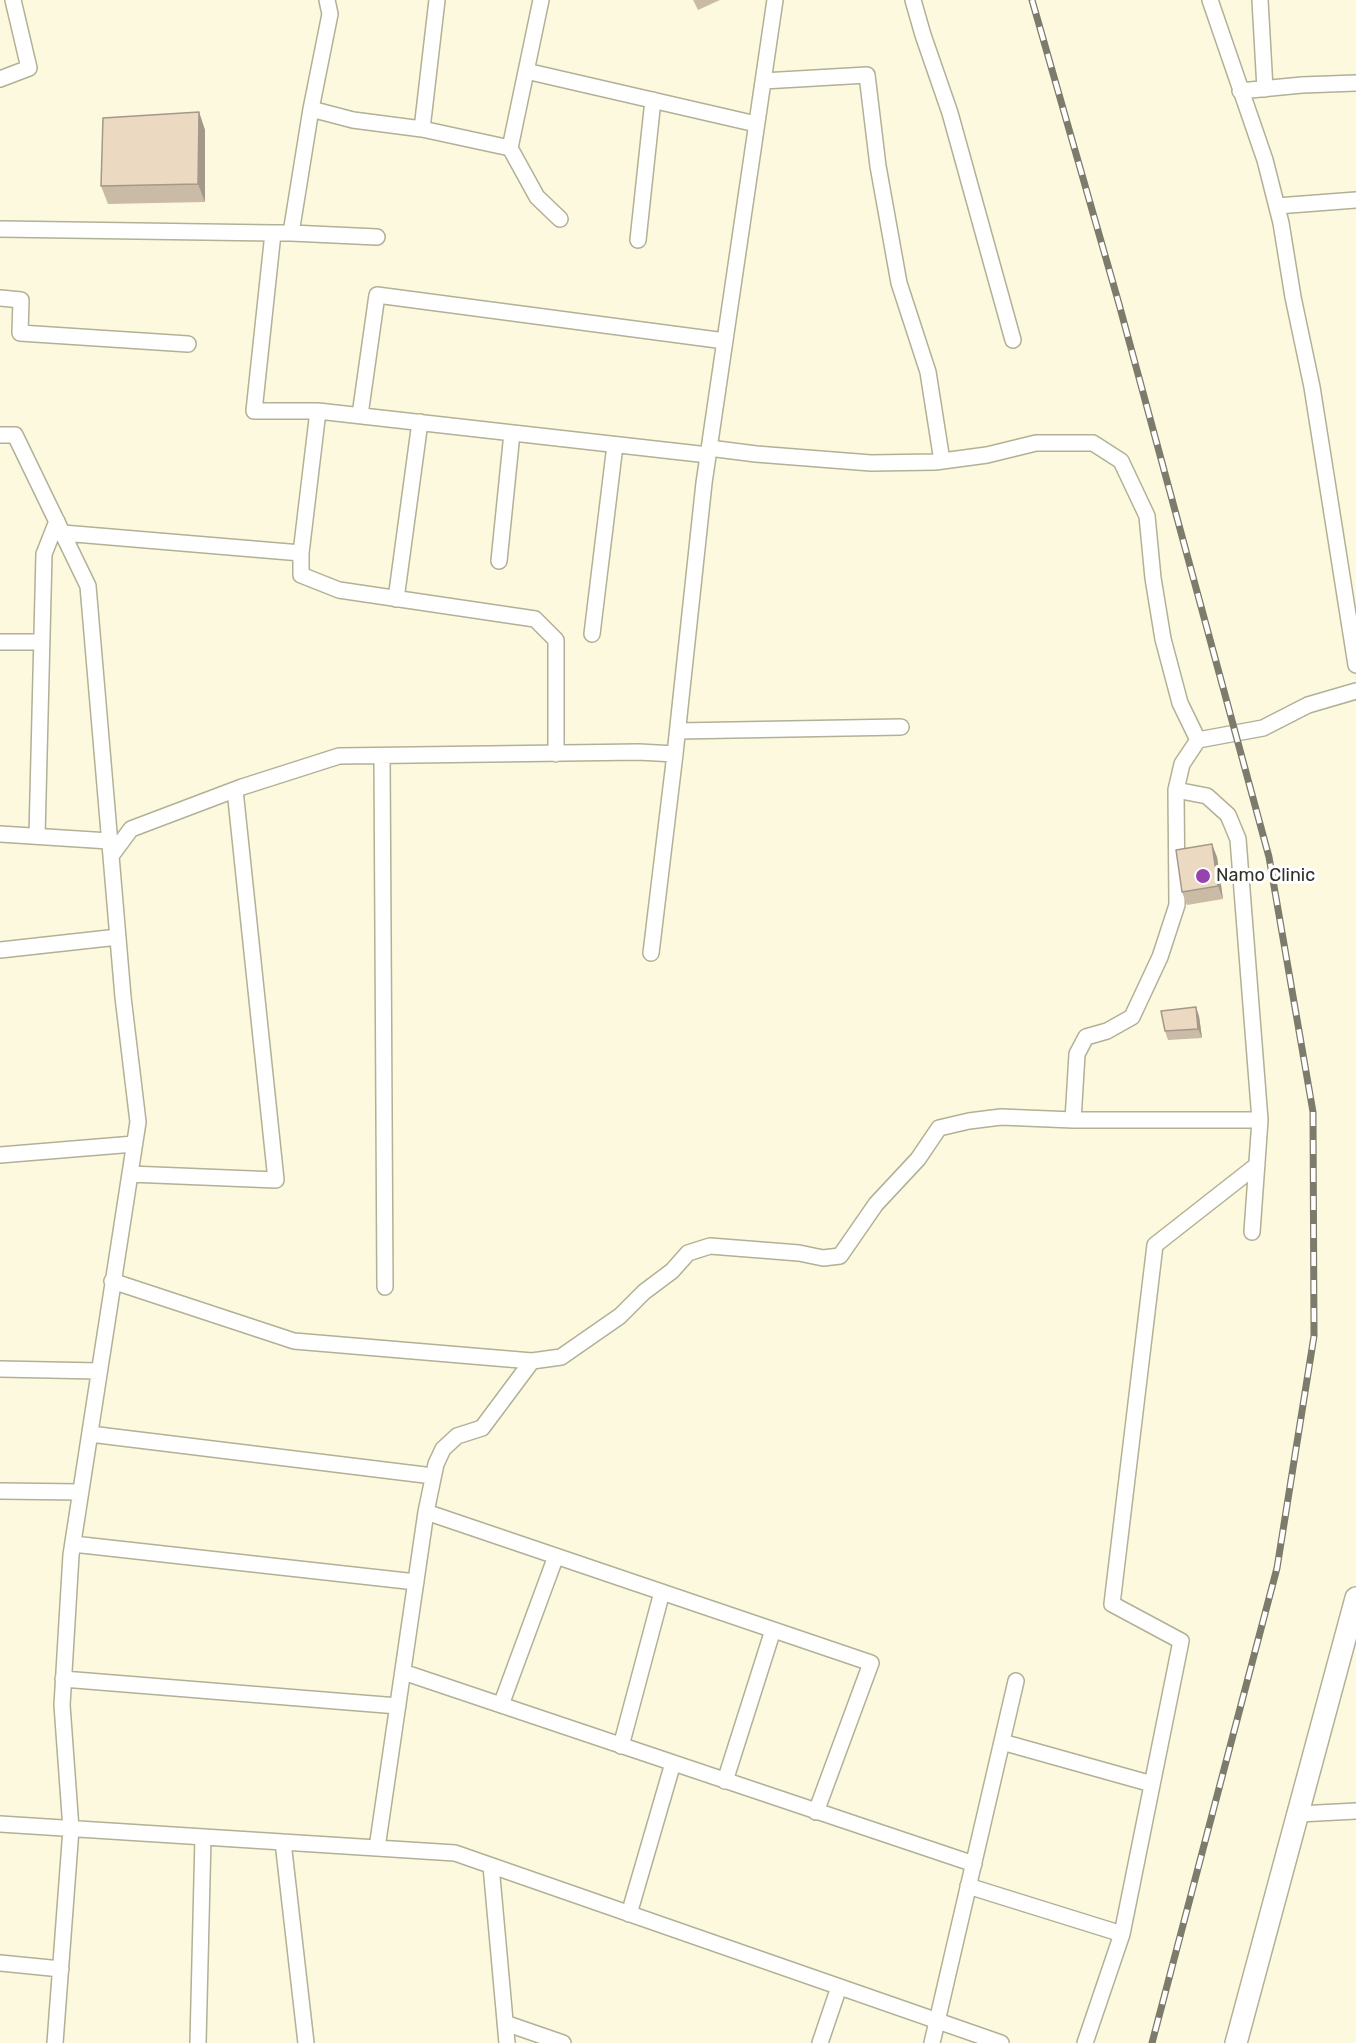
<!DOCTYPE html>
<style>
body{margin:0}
canvas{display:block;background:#fcf9de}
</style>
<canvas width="1356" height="2043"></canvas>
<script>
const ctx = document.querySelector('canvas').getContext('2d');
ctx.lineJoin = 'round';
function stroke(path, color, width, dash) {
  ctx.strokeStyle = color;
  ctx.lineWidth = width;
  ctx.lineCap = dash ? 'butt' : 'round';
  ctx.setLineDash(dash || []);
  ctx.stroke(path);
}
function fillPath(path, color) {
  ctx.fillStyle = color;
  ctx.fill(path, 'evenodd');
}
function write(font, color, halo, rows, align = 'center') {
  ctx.font = font + ' Rubik,sans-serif';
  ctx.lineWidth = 6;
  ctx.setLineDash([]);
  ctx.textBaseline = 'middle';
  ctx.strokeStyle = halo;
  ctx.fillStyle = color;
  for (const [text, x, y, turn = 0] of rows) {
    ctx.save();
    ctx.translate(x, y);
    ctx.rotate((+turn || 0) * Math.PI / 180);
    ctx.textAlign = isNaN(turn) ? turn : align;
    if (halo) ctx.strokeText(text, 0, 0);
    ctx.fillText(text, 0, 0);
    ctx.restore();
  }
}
const street = new Path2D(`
 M327,0L330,14L311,109L291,233H273L254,411H318L708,455
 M541,0L510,148L537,197L560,219
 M913,0L923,35L950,113L1013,340
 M1210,0L1265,160L1281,223L1293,297L1312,387L1356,665
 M1260,0L1265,89
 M526,71L756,124
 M0,79L29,68L13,0
 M763,81L867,75L878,166L899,283L928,372L942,461
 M1240,91L1302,85L1356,83
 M311,109L353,120L422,129L510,148
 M422,129L437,0
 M1277,206L1356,200
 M0,229L273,233
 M291,233L377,237
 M638,240L653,100
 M0,298L21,300L20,333L188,344
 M318,411L301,553V575L339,590L535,619L556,640V754
 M360,415L377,295L725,341
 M0,435H15L88,586L111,856
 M709,448L756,454L871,463L935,462L987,455L1036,443H1093L1121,461L1147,516L1153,578L1163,639L1180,703L1198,740L1263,728L1308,705L1356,691
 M63,533L301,553
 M499,561L512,433
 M396,599L420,422
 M592,634L615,445
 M0,642H41
 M678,731L901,727
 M382,757L385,1287
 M1176,790L1207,796L1228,815L1238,839L1260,1120L1252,1232
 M0,834L109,841
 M37,836L44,554L57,521
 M0,950L118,937
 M651,953L675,754
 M1073,1120H1260
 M0,1155L134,1144
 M130,1174L276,1180L235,790
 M112,1281L294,1341L532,1361L561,1357L620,1316L644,1292L672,1271L688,1253L710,1246L799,1253L823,1258L840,1256L876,1204L918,1159L939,1128L969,1121L1001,1117L1073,1120L1077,1054L1086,1037L1107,1031L1132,1017L1160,957L1177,905L1176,790L1182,764L1198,740
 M0,1369L99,1371
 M90,1434L433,1476
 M0,1491L81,1492
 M426,1512L871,1663L816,1812
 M73,1544L416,1582
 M403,1672L974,1864
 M63,1679L398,1706
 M501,1705L556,1556
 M1002,1742L1152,1784
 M621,1746L662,1592
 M725,1781L773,1630
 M1299,1814L1356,1811
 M0,1824L455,1853L1001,2043
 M283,1842L306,2043
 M377,1848L426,1512L436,1464L443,1449L457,1436L482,1428L532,1361
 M491,1866L507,2043
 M968,1886L1122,1934
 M629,1914L673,1763
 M0,1963L61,1969
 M505,2023L563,2043
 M55,2043L71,1829L62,1705L71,1555L138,1122L123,997L111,856L131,829L242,787L339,756L639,752L675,754L704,483L775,0
 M198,2043L203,1837
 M820,2043L839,1987
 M932,2043L1016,1681
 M1085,2043L1122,1934L1181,1641L1112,1604L1155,1245L1257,1165`);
const secondary = new Path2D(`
 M1236,2043L1356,1598`);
const rail = new Path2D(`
 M1032,0L1119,304L1269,857L1313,1112L1314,1336L1277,1568L1152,2043`);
const wall = new Path2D(`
 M693,0H720L698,10Z
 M199,112L205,130V202L108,204L101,186Z
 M1217,857L1223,899L1187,905L1182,892Z
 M1199,1016L1202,1038L1168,1040L1165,1031Z`);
const shadedWall = new Path2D(`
 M199,112L205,130V202L198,184Z
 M1212,844L1217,857L1223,899L1218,886Z
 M1196,1007L1199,1016L1202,1038L1198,1029Z`);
const building = new Path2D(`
 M199,112L198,184L101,186L103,118Z
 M1212,844L1218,886L1182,892L1176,850Z
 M1196,1007L1198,1029L1165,1031L1161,1011Z`);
const markers = [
 [1203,876,8,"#9742af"]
];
const poiNames = [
 ["Namo Clinic",1216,876]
];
stroke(street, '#b2b096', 18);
stroke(secondary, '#b2b096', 24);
stroke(street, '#fff', 15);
stroke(secondary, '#fff', 21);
stroke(rail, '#7d7b6b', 7);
stroke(rail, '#fff', 4.5, [14]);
fillPath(wall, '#cabba7');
fillPath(shadedWall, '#a49888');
fillPath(building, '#ebd9c2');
stroke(building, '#a49888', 1.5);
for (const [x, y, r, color] of markers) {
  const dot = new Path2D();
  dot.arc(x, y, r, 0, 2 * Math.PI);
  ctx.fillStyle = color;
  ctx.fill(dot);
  stroke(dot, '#fff', 2);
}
write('18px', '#313026', '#fff', poiNames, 'left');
</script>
